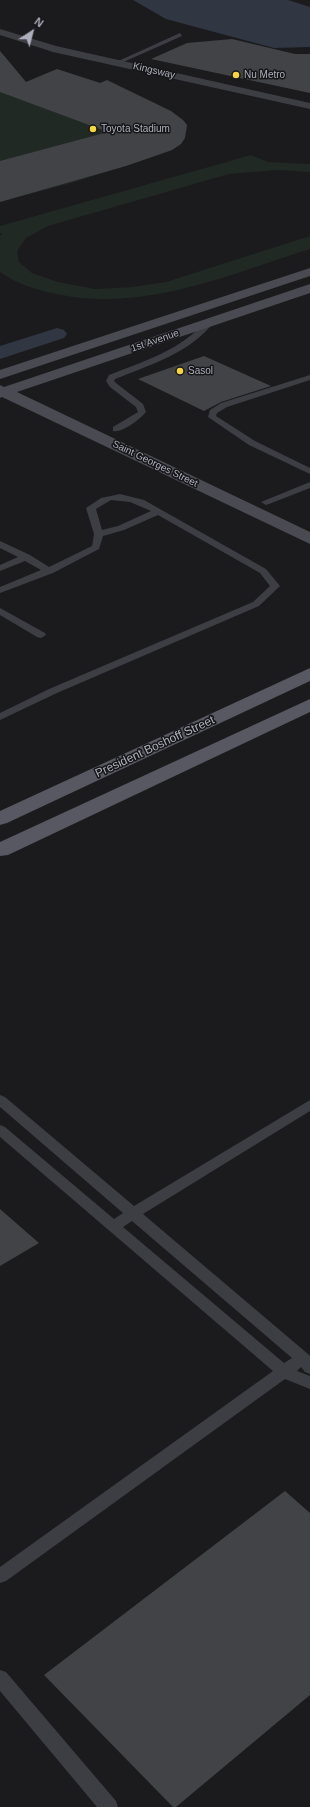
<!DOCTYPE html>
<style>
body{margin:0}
#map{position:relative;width:310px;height:1807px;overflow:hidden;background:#1b1a1d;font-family:Helvetica,sans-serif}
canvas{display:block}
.north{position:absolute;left:12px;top:12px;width:40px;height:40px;-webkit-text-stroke:3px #161518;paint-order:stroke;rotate:36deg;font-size:11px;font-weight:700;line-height:16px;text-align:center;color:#adafbd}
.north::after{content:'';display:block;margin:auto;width:14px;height:18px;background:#adafbd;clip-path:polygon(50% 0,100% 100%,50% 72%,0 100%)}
</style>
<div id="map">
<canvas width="310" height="1807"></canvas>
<div class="north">N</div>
</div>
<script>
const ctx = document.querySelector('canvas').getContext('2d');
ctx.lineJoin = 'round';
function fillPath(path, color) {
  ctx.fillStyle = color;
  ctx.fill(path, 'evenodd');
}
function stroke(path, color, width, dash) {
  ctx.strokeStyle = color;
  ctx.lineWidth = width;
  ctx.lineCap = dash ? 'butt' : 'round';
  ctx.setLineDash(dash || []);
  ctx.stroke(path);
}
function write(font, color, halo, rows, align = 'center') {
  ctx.font = font + ' Helvetica,sans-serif';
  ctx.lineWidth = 3;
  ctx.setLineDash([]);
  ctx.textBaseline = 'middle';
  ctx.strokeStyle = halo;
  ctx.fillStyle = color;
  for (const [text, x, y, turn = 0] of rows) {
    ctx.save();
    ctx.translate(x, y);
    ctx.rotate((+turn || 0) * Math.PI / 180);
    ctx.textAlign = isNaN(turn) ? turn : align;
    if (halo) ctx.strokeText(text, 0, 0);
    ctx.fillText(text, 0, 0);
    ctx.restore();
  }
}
const green = new Path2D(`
 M4,55L26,82L57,69C87,79 170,102 187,125L185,138L172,150L159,155L75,182L0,202V56Z
 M251,155L268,162L310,164V172L279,170L229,174L48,226L26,238L17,251L19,262L32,273L58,282L95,289L132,287L166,282L310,236V249C227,275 144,313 56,294C36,290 17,284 0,272V236L2,234L0,233V226Z`);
const water = new Path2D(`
 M133,0H288L310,7V47L274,48L166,19Z`);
const canal = new Path2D(`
 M57,328L64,330L67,334L64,338L0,359V346Z`);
const building = new Path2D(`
 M232,39L295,54H310V93L151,59L187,43Z
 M0,51L26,82L57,69L100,83L107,80L171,111L183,120L187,125L185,138L181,144L172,150L126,166L0,202V161L108,132L0,92Z
 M204,356L271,386L221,402L204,411L138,379Z
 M0,1209L39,1243L0,1266Z
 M285,1491L310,1513V1695L176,1807H173L44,1675Z`);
const lane = new Path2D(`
 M180,33L182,36L119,64L114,63Z
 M207,320L214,322C190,353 150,365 115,379L114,381L116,383L143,404L146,412C140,419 123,433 113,431V427L138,412L136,407L110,387L106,381L109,375C145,361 181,350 207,320Z
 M310,375V380L227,407L217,413L216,416L255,441L310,468V474L249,445L208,417L210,410L221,403Z
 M310,482V488L269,504L266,505L261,502Z
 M120,494L144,500L266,569L280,586L259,606L57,693L0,720V713L49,689L253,602L270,586L260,573L158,515L124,530L103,536L99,549L53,573L0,593V587L41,570L25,561L0,571V565L18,557L0,548V541L30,555L49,567L92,546L94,534L86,508L101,498ZM111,500L130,502L151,511L118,526L102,530L96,509Z
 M0,608L45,633L46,635L41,638L37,637L0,615Z
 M0,1095L5,1097L134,1206L310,1100V1111L143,1214L308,1354L310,1356V1374L305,1372L301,1367L297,1371L310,1376V1389L285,1379L6,1581L0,1583V1567L273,1371L0,1137V1125L5,1127L114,1219L123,1213L0,1107ZM132,1221L292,1358L284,1363L123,1227Z
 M0,1670L6,1672L116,1801L118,1807H97L0,1691Z`);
const street = new Path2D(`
 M0,29L56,46L310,103V109L53,52L0,35Z`);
const secondary = new Path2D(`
 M310,268V276L0,379V370Z
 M310,284V293L17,392L310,532V544L2,397L0,398V385L4,387Z`);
const primary = new Path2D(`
 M310,668V681L7,823L0,825V811Z
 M310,699V712L8,855L0,856V842Z`);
const markers = [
 [236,75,4,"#f7d738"],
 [93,129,4,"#f7d738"],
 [180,371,4,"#f7d738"]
];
const farStreetnames = [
 ["Kingsway",154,71,13],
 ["1st Avenue",155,341,-19],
 ["Saint Georges Street",155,464,26]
];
const farPoinames = [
 ["Nu Metro",244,75],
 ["Toyota Stadium",101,129],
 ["Sasol",188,371]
];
const streetNames = [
 ["President Boshoff Street",155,747,-25]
];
fillPath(green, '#202923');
fillPath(water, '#303742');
fillPath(canal, '#303742');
fillPath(building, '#424347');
fillPath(lane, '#3d3d44');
fillPath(street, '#3d3d44');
fillPath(secondary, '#494a52');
fillPath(primary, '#575861');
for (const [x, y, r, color] of markers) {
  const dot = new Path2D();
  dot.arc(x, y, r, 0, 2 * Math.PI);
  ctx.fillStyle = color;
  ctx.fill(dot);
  stroke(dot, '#161518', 1.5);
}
write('10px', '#adafbd', '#161518', farStreetnames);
write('10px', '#adafbd', '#161518', farPoinames, 'left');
write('12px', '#adafbd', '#161518', streetNames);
</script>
